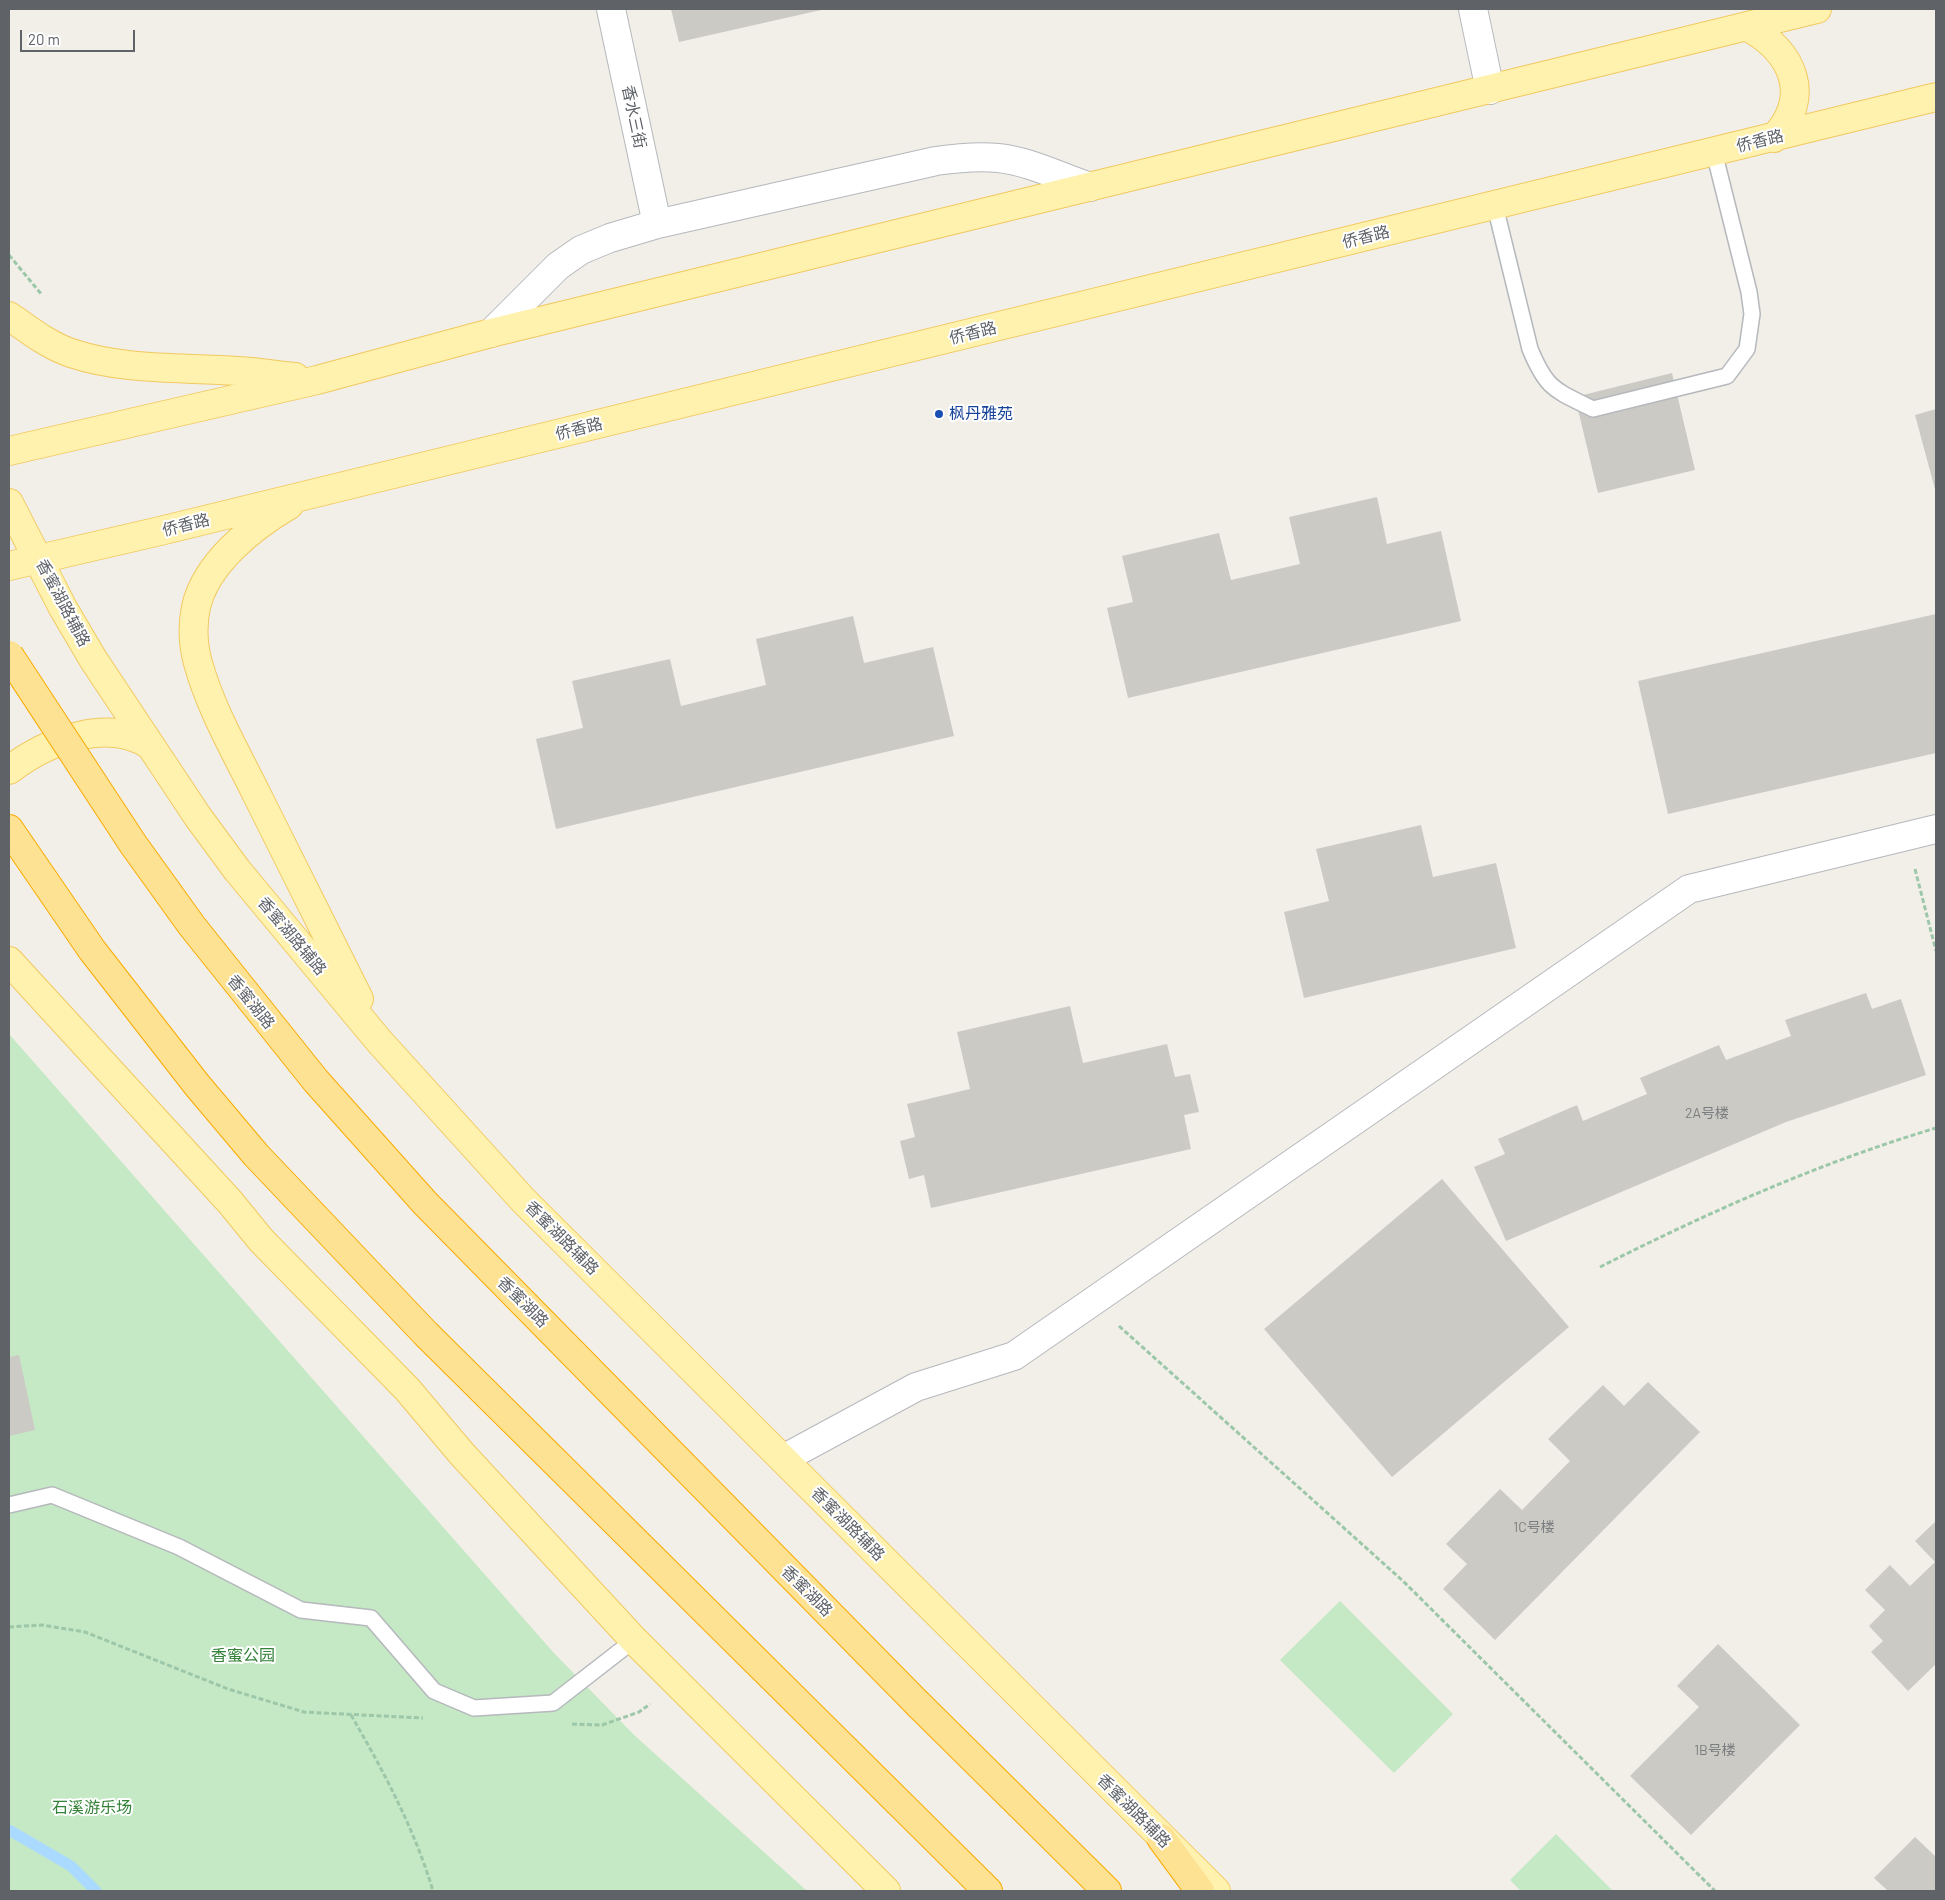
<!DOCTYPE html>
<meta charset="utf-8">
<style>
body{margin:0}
#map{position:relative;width:1945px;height:1900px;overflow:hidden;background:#f1efe8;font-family:Barlow,sans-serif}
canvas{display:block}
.frame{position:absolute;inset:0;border:10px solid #5f6368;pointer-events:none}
.scale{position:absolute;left:20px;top:30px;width:115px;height:22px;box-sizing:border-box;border:2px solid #5f6368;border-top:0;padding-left:6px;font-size:15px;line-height:18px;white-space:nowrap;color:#5f6368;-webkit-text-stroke:4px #fff;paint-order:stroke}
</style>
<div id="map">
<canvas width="1945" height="1900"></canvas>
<div class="frame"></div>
<div class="scale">20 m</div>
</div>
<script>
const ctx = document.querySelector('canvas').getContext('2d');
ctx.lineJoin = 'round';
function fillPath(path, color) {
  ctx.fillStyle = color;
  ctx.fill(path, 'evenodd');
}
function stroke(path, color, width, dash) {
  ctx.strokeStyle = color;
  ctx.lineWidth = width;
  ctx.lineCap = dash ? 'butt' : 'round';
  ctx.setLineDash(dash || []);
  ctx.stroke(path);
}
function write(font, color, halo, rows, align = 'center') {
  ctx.font = font + ' Barlow,"Noto Sans SC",sans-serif';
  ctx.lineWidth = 4;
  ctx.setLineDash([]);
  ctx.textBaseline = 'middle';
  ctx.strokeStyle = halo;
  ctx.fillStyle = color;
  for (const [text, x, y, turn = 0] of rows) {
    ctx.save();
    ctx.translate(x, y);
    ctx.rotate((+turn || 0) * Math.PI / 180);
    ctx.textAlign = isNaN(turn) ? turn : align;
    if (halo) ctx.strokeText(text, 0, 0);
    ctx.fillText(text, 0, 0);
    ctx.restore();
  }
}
const green = new Path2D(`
 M9,1034L553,1652L633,1734L807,1891H9Z
 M1340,1601L1453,1714L1394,1773L1280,1660Z
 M1556,1834L1613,1891H1521L1510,1880Z`);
const stream = new Path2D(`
 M9,1830L71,1866L96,1891`);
const building = new Path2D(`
 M671,9H821V10L679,42Z
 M1672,373L1695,470L1598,493L1575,397Z
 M1936,409V493L1915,415Z
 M1377,497L1387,544L1441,531L1461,621L1128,698L1107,608L1133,602L1122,556L1219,533L1231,580L1300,564L1289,517Z
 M1936,614V753L1668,814L1638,681Z
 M853,616L864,663L933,647L954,736L556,829L536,739L583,728L572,681L670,659L681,706L766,685L756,639Z
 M1421,825L1433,877L1496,863L1516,948L1304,998L1284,912L1329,901L1316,849Z
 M1866,993L1872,1009L1901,999L1926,1075L1786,1122L1506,1241L1474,1167L1505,1154L1498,1139L1577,1105L1583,1121L1647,1094L1640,1078L1719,1045L1726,1060L1791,1036L1785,1020Z
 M1070,1006L1083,1063L1167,1044L1175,1077L1190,1074L1199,1112L1184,1115L1191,1149L931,1208L924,1175L909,1179L900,1141L915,1137L907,1104L970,1089L957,1032Z
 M1442,1179L1569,1327L1392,1477L1264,1329Z
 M19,1355L35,1430L9,1436V1357Z
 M1648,1382L1700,1432L1495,1640L1443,1589L1467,1564L1446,1544L1500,1489L1522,1510L1570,1461L1548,1439L1603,1385L1624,1406Z
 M1936,1521V1664L1908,1691L1871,1652L1883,1641L1869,1626L1885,1610L1865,1590L1890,1565L1910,1586L1935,1562L1915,1541Z
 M1718,1644L1800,1725L1691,1835L1630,1776L1699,1707L1677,1686Z
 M1915,1837L1936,1857V1891H1888L1874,1878Z`);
const path = new Path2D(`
 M9,255L42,295
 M1915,869L1936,951
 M1600,1267C1709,1212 1819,1163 1936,1128
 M1119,1326L1403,1581L1715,1891
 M9,1627L42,1625L85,1632L228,1689L304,1712L423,1718
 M351,1715C383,1770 415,1830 433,1891
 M572,1724L602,1725L639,1712L650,1704`);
const lane = new Path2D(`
 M1495,206L1530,349C1547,390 1555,390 1593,409L1727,376L1747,349L1752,314L1749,292L1714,152
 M9,1505L52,1495L179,1547L301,1610L371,1618L434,1691L474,1708L553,1703L634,1640`);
const street = new Path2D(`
 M611,9L657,224
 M1473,9L1490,90
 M491,333L558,266L581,250L610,238L657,224L936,161C957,158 977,156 998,158C1029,161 1060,177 1090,187
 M783,1459L916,1387L1014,1356L1689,889L1936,829`);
const primary = new Path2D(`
 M1748,27C1793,52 1813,96 1774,138
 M9,316C29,330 48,345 71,353C125,371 183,367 238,371C257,372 276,375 295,377
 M9,451L317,380L491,333L1817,9
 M9,503L63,608L93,659L198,817L237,870L379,1041L523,1200L1216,1891
 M289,505C252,527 206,563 196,607C192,626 193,645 198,663C211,710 236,752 257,795C291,863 325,931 359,999
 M9,566L160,531L1936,97
 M9,770C46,742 108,716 151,746
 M9,961L230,1202L261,1240L407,1389L462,1454L634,1640L886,1891`);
const highway = new Path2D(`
 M9,829L92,950L197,1085L256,1155L426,1334L988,1891
 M918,1704L1107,1891
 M1161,1838L1200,1891`);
const highwayBridge = new Path2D(`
 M9,655L133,844L192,926L316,1081L425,1203L918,1704`);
const markers = [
 [939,414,5,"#1a4fb4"]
];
const numberNames = [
 ["2A号楼",1707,1113],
 ["1C号楼",1534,1527],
 ["1B号楼",1715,1750]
];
const streetNames = [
 ["香水三街",634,117,78],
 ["侨香路",1760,141,-14],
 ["侨香路",1366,237,-14],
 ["侨香路",973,333,-14],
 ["侨香路",579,429,-14],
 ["侨香路",186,525,-14],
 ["香蜜湖路辅路",63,603,62],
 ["香蜜湖路辅路",292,936,50],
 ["香蜜湖路",251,1002,51],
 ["香蜜湖路辅路",562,1238,45],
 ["香蜜湖路",523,1302,45],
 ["香蜜湖路辅路",848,1524,45],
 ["香蜜湖路",807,1591,45],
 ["香蜜湖路辅路",1134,1811,45]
];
const transitNames = [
 ["枫丹雅苑",949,414]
];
const parkNames = [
 ["香蜜公园",243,1656],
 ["石溪游乐场",92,1808]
];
fillPath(green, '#c5e8c5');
stroke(stream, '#aadaff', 11);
fillPath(building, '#cccac5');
stroke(lane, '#b5b8bc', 18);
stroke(street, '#b5b8bc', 30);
stroke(primary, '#f2c960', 30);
stroke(highway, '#f9ab00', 30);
stroke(path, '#9cc7a9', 3, [5, 2.5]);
stroke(lane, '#fff', 15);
stroke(street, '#fff', 28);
stroke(primary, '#fff2af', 28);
stroke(highway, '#fde293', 28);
stroke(highwayBridge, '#f9ab00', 30, []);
stroke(highwayBridge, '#fde293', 28);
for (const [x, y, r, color] of markers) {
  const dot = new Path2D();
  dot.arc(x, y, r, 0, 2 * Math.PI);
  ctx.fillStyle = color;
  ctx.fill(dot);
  stroke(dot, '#fff', 2);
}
write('14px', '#7a7d7f', null, numberNames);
write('16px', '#5f6368', '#fff', streetNames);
write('16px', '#164399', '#fff', transitNames, 'left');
write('16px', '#348238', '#fff', parkNames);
</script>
